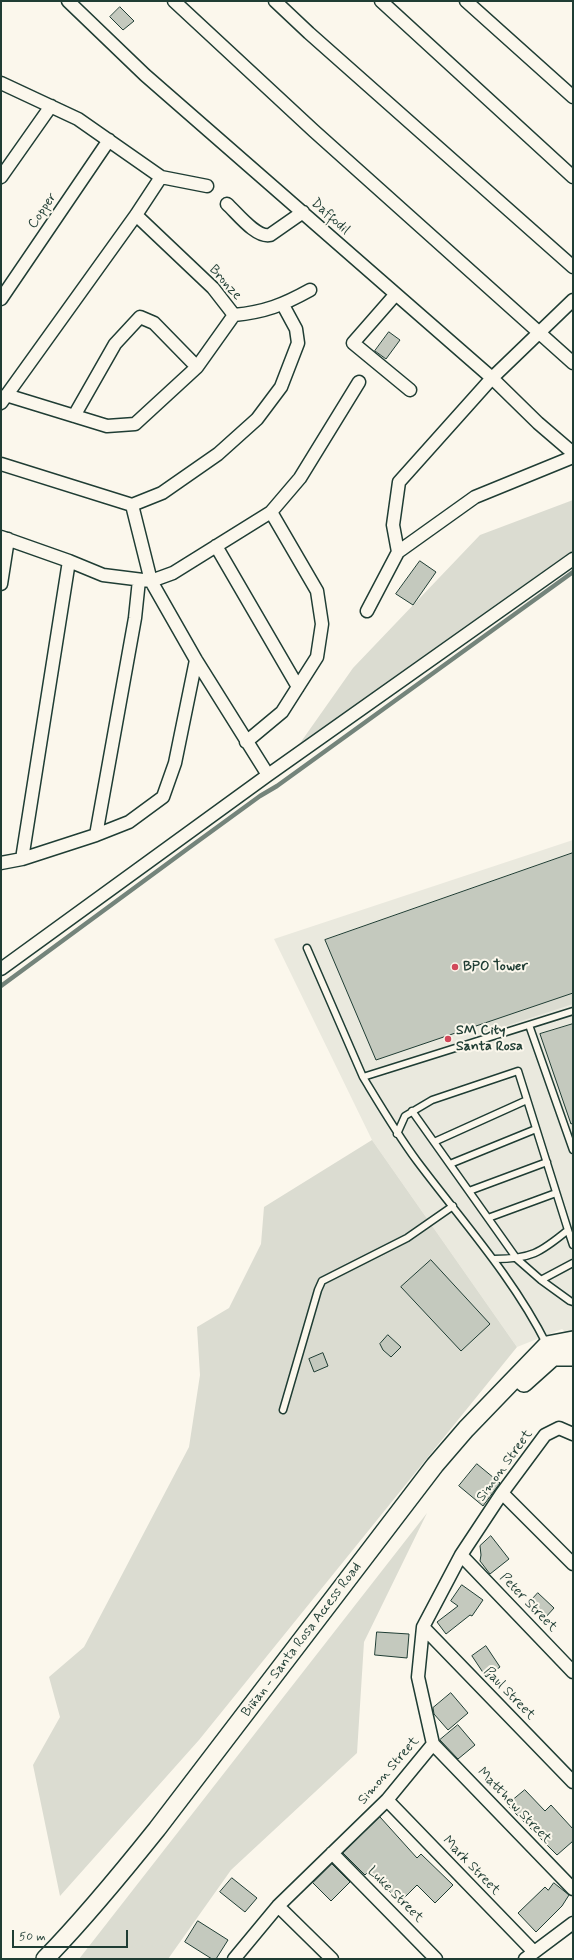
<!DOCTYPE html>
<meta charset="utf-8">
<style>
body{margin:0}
#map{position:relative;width:574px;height:1960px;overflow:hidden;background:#fbf7ec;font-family:Mynerve,sans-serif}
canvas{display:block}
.frame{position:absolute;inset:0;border:2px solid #1f3d34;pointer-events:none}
.scale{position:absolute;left:12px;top:1930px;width:116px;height:18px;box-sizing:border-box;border:2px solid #1f3d34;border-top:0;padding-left:5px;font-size:12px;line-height:14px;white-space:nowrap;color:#1f3d34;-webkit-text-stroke:3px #fbf7ec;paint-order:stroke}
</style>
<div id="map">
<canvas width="574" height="1960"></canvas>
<div class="frame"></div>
<div class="scale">50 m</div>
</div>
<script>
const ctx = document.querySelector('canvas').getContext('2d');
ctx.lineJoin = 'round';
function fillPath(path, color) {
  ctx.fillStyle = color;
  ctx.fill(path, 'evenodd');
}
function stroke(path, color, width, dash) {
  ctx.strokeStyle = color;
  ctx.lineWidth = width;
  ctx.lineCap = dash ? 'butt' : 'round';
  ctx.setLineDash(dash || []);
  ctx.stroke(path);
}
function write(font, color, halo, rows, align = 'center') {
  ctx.font = font + ' Mynerve,sans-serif';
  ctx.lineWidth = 4;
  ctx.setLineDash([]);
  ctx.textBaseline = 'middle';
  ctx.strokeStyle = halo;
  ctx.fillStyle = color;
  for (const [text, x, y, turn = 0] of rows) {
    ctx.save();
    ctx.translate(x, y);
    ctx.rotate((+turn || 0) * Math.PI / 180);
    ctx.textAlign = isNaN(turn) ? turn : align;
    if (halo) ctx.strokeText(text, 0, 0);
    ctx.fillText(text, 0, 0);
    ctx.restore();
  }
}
const built = new Path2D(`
 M573,840V1339L562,1329L517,1347L372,1140L274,939Z`);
const green = new Path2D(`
 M573,500V553L291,756L353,668L480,535Z
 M573,993V1004L484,1033L483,1024Z
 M372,1140L517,1347L199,1740L60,1896L33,1765L60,1717L49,1677L84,1647L189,1447L200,1375L197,1327L229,1308L261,1244L264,1207Z
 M427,1513L364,1642L357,1753L231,1870L168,1959H79Z`);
const stream = new Path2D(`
 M1,986L190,847L260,796L277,786L573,572`);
const building = new Path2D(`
 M120,7L134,21L123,30L110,17Z
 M389,332L400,340L386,359L375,351Z
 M420,561L436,572L413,605L396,594Z
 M573,853V993L376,1060L325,940Z
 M573,1024V1123L571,1124L540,1034Z
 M431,1260L490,1324L461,1351L401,1287Z
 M388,1335L401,1347L391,1357L383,1350L380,1344Z
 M323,1353L328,1366L314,1372L309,1359Z
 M477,1464L500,1483L483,1506L459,1486Z
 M491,1536L509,1559L490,1574L480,1561L481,1555L480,1546Z
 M462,1585L483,1600L472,1616L470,1615L446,1634L437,1622L458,1606L451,1601Z
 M538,1593L554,1608L545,1618L528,1604Z
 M377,1632L409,1634L407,1658L375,1655Z
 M486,1646L500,1667L486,1677L472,1656Z
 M451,1693L468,1713L448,1730L434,1714L433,1708Z
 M458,1725L475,1745L458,1759L440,1740Z
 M525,1790L545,1811L551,1805L573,1829V1841L557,1855L507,1805Z
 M380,1817L417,1858L421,1854L453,1885L435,1903L417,1885L400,1902L369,1871L365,1875L343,1853Z
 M332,1864L350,1882L331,1901L313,1883Z
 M232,1878L257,1898L245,1912L220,1892Z
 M554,1883L569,1895L562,1906L536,1932L518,1913L545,1887L548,1890Z
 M198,1921L228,1940L216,1959H212L185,1942Z`);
const lane = new Path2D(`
 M307,948L363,1077
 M529,1025L573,1150
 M412,1111L517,1259L541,1280L570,1301L573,1302
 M397,1134L405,1116L432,1100L518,1071L568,1230C540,1253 531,1259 494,1259
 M434,1142L527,1100
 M450,1164L536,1129
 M469,1191L547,1162
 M488,1218L556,1193
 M568,1230L573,1245
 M541,1280L573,1263
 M547,1345C513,1277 462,1221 417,1161C397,1134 380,1105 363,1077L573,1011
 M283,1410L318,1290L322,1281L407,1238L453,1206`);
const street = new Path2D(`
 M68,1L145,75L492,378L538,423L573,453
 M174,1L314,131L573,363
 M275,1L309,33L573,267
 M381,1L573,177
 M466,1L573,97
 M1,83L78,119L161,177L207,186
 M1,177L51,106
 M227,204C237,213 256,238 270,235L303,212
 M136,215L213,288L234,315C265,312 283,305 310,290
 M395,295L353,343L410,390
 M1,299L109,140
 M6,395L107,426L135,424L197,367L234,315
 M1,403L136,215L161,177
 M74,416L115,344L140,317L154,323L197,367
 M1,464L132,505L162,493L218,454L257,419L281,387L298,343L296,329L283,305
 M132,505L151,581L196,660L268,775
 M1,537L69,561L103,575L151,581L173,573L271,512L300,478L359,382
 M216,546L298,687
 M398,552L393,525L399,482L492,378L573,300
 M1,584L8,539
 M367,611L398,552L475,497L573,457
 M246,742L282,712L317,657L322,624L317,591L271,512
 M96,835L135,618L139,580
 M22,859L69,561
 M1,863L22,859L96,835L129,822L163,797L175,763L196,660
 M1,969L268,775L573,559
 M502,1493L573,1564
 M461,1555L573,1672
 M423,1627L573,1782
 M433,1744L573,1889
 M387,1800L534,1952
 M332,1853L436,1959
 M278,1906L332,1959
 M234,1959L278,1906L387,1800L433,1744L418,1677L423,1627L461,1555L502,1493L545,1435L559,1428L573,1434
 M525,1959L573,1923`);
const secondary = new Path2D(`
 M524,1383L553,1357H573
 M45,1959C85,1918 121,1874 157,1829L435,1465L466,1429L547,1345L573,1340`);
const markers = [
 [455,967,4,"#d1495b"],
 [448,1039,4,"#d1495b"]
];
const streetNames = [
 ["Copper",43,211,-56],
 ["Daffodil",330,217,42],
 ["Bronze",225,283,48],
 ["Simon Street",505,1466,-54],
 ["Peter Street",528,1603,46],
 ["Biñan - Santa Rosa Access Road",302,1640,-53],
 ["Paul Street",509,1694,46],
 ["Simon Street",389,1771,-49],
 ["Matthew Street",514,1806,46],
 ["Mark Street",471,1866,46],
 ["Luke Street",395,1895,45]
];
const poiNames = [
 ["BPO Tower",463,967],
 ["SM City",456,1031],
 ["Santa Rosa",456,1047]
];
fillPath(built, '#eae9de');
fillPath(green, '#dbdcd1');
stroke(stream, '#74847b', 4.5);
fillPath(building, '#c4c9be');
stroke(building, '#1f3d34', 1);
stroke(lane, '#1f3d34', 9);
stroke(street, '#1f3d34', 15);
stroke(secondary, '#1f3d34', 20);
stroke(lane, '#fbf7ec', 6);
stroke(street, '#fbf7ec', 12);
stroke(secondary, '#fbf7ec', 17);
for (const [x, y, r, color] of markers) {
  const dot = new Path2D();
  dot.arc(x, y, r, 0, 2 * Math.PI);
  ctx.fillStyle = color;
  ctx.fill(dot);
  stroke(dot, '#fbf7ec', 1.5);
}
write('14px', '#1f3d34', '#fbf7ec', streetNames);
write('bold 14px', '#1f3d34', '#fbf7ec', poiNames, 'left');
</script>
